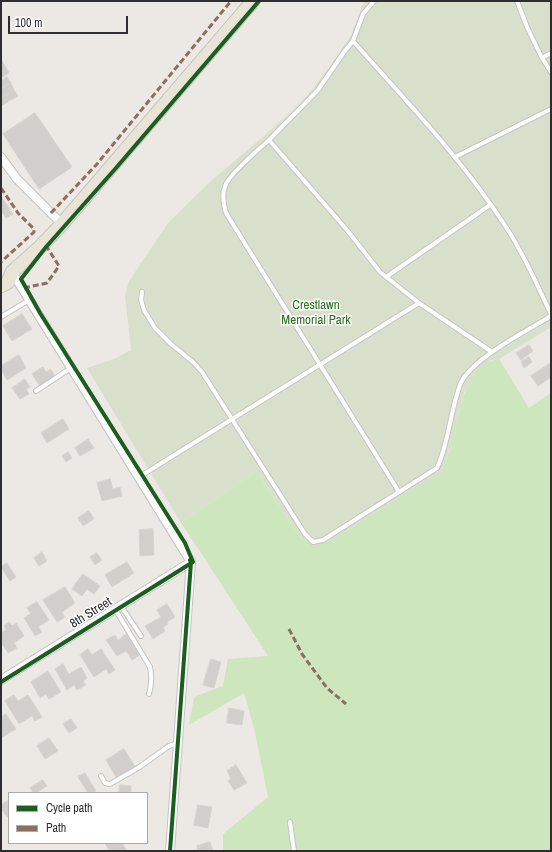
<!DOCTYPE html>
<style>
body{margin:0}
#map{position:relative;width:552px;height:852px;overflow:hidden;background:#ece8e4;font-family:"Archivo Narrow",sans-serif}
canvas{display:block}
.frame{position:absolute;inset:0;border:2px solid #2e2e2e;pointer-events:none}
.legend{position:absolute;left:8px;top:792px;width:140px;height:52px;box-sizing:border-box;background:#fff;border:1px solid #ababab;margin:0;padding:5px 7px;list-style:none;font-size:12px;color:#2e2e2e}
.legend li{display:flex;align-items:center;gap:8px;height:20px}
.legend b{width:20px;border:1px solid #ababab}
.scale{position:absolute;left:8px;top:16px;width:120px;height:18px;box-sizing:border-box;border:2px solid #2e2e2e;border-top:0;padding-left:5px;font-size:12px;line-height:14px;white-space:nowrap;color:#2e2e2e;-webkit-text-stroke:3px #fff;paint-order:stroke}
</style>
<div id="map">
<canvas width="552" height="852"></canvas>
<div class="frame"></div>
<ul class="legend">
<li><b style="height:5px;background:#1b5e20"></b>Cycle path</li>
<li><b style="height:5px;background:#8d6e63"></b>Path</li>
</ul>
<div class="scale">100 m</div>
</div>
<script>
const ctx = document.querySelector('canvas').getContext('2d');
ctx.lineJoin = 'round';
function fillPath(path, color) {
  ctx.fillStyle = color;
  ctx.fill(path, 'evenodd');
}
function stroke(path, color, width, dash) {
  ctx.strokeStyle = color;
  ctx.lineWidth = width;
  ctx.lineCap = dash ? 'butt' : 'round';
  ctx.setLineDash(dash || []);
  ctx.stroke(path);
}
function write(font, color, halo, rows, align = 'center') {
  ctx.font = font + ' "Archivo Narrow",sans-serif';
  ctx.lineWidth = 3;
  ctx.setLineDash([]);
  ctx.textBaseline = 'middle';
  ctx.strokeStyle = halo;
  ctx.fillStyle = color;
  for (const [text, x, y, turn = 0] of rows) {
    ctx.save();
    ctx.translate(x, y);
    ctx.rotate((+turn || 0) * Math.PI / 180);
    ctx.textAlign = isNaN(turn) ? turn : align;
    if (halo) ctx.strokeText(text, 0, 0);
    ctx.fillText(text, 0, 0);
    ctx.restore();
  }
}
const green = new Path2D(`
 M499,359L529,408L551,393V851H223V834L268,797L255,732L244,693L189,725L194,697L223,686L228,659L268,656L203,556L181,523L256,471L301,538L441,473C445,462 450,451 453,440C459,414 465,363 499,359Z`);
const cemetery = new Path2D(`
 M366,1H551V327L499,359L491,360L474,374L464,393L452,443L441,473L335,538L318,546L301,538L256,471L181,523L87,368L114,359L131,350L125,296L129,281L168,223L212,180L263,137L292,111L311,91L337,56L351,35L362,6Z`);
const building = new Path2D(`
 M1,59L9,73L1,78Z
 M7,77L11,83L1,89V81Z
 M11,83L14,90L1,98V89Z
 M14,90L18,96L1,106V98Z
 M35,113L72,167L39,189L3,134Z
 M1,196L13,214L6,218L1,210Z
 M22,314L32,329L12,341L3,326Z
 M529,345L533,351L521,360L516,353Z
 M19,355L26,368L7,380L1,369V366Z
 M529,357L532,362L524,368L521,362Z
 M551,363V377L538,386L531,376Z
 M43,367L46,372L51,369L55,377L40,386L32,374Z
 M25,379L30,387L26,389L29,394L20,399L12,388Z
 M63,419L69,429L47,443L41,433Z
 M88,439L94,448L80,456L75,448Z
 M68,452L72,458L66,462L62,456Z
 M110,479L113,489L120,487L122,496L102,501L97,483Z
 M89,511L94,519L83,526L78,518Z
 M153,529L154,555L140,556L139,530Z
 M42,552L47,561L39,566L34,558Z
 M97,553L102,560L95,565L90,557Z
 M127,562L134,573L112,587L105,575Z
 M7,563L16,577L10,581L1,567Z
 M83,574L100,586L94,594L87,589L82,596L72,589Z
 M65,587L75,603L62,612L65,617L57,622L43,600Z
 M37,602L49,620L38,627L42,632L35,636L24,618L31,613L27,608Z
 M167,604L175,617L167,622L168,624L163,627L165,631L153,639L145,626L161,617L157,610Z
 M9,622L12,626L16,623L24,636L14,643L17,648L8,653L1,642V633L6,630L4,626Z
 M128,633L141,654L132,660L126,651L117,656L106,640L115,635L118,640Z
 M88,649L92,655L101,649L115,670L109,674L106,669L94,677L80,655Z
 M211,659L221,662L214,688L203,685Z
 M63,664L69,674L81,667L87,678L83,681L86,685L77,690L74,685L67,690L55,669Z
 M48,671L61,692L49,699L46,694L40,698L31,682Z
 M14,695L18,701L28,695L42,717L35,721L32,716L19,724L5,701Z
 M229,708L244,711L242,725L227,723Z
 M6,714L16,729L1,738V717Z
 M71,719L77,728L69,733L63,724Z
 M49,738L58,751L45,759L37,746Z
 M124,749L136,768L117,779L106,760Z
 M236,765L247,783L234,790L228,781L231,779L227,771Z
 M85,773L96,791L93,793H88L78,777Z
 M43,780L47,786L36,793H34L30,788Z
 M120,785L131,786V793H119Z
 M9,800V816L7,817L1,808V805Z
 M198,805L212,807L208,828L194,825Z
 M210,842L213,851H198L197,846Z
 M105,843H122L127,851H110Z`);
const lane = new Path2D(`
 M374,1L363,14L353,41C406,101 463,160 506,227C524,254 537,285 551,314
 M517,1L527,27L542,58L551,53
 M353,41L344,52L318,90L269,140L347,230L380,272L419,303L492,352
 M542,58L551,72
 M269,140C261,147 253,154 246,161C228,178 218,187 226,213L399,492
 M455,157L551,109
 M386,277L490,205
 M142,292L141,300L144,310L155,328L171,344L193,362L202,372L305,534L313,542L323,540L437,468C449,442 450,412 460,385C469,360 528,330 551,316
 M1,317L29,300
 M36,391L71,368
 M139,477L419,303
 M121,606L141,636
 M115,609L150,667C152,677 152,684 149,694
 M101,776L105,783L110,784L138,768L169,746L178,743
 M290,822L294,851`);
const street = new Path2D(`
 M1,157L17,179L62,224
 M12,272L191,562L170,851
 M1,680L191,562`);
const primary = new Path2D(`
 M1,286L8,282L12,272L41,246L62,224L253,1`);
const quiet = new Path2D(`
 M1,188L18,213L34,229V232L1,262
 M51,213L97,164L231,1
 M24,288L47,283L59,266L45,244
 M289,629L302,654L327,688L346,704`);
const cycleway = new Path2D(`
 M1,682L193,562L185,543L40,313L21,279L46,247L116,168L259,1
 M170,851L191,562L190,560`);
const parkNames = [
 ["Crestlawn",316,306],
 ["Memorial Park",316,321]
];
const streetNames = [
 ["8th Street",91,613,-32]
];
fillPath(green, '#cee6be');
fillPath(cemetery, '#d8e0cc');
fillPath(building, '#d1cecb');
stroke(building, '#d7d4d0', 1);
stroke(lane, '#c5c4c5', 6);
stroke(street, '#c5c4c5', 10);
stroke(primary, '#c6c5c4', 15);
stroke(lane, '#fcfcfb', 4);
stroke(street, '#fcfcfb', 8);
stroke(primary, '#e8e4d6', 13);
stroke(quiet, '#8d6e63', 3, [6, 3]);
stroke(cycleway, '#1b5e20', 4);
write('13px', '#2c6e1b', '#fff', parkNames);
write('13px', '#2e2e2e', '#fff', streetNames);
</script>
